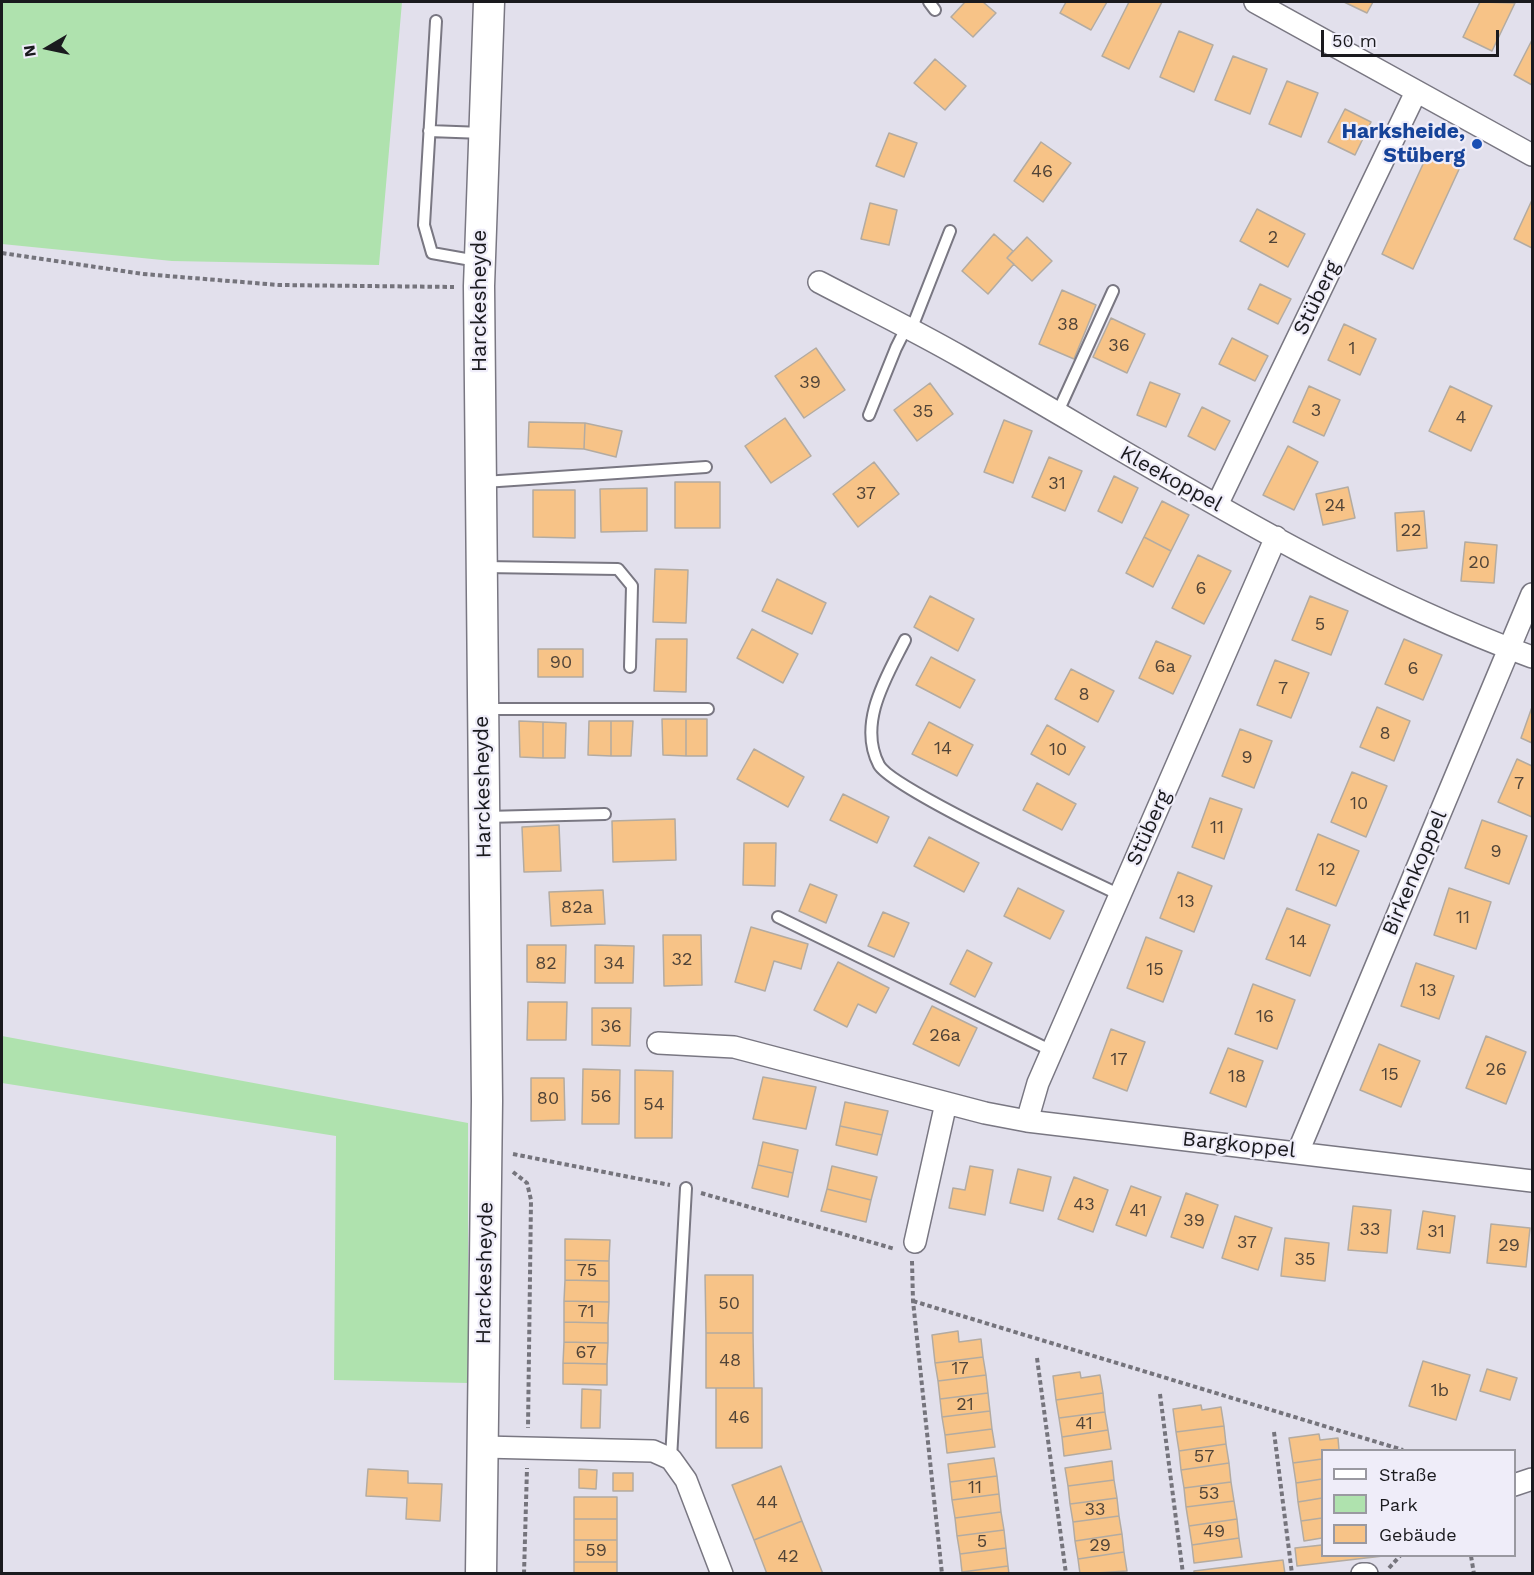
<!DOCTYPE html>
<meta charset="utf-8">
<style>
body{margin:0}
#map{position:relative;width:1534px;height:1575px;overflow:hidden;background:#e2e0ec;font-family:"Work Sans",sans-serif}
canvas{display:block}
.frame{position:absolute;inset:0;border:3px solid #1a1a1e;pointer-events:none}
.legend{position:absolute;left:1321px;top:1449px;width:195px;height:108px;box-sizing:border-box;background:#efedf9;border:2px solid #9a99a1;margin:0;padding:8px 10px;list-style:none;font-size:18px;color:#1a1a1e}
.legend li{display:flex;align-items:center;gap:12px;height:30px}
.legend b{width:30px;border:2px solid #9a99a1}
.north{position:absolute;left:18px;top:18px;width:60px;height:60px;-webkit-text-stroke:4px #efedf9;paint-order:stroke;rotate:261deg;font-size:16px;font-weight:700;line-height:24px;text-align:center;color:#1a1a1e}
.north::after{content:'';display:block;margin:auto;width:21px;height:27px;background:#1a1a1e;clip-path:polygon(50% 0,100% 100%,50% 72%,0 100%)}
.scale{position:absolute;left:1321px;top:30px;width:178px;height:27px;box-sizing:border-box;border:3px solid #1a1a1e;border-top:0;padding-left:8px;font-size:18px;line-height:21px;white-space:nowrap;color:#1a1a1e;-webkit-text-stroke:4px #efedf9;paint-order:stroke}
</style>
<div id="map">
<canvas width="1534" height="1575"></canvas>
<div class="frame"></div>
<ul class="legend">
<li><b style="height:8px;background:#fff"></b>Straße</li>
<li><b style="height:16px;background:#afe2ae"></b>Park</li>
<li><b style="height:16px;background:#f7c387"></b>Gebäude</li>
</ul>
<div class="north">N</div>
<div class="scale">50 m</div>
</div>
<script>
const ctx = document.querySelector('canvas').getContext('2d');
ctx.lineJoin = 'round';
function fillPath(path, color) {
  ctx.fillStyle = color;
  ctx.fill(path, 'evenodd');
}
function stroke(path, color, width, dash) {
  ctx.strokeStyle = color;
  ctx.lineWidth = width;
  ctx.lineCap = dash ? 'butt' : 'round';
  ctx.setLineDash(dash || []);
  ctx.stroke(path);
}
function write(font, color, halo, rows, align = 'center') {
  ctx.font = font + ' "Work Sans",sans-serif';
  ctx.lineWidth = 4.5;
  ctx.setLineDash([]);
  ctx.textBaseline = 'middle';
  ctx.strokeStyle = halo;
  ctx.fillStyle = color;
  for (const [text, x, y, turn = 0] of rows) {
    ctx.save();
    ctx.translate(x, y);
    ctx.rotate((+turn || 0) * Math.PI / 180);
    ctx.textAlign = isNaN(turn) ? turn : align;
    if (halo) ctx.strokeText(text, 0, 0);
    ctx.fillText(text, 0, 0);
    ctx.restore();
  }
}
const green = new Path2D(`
 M2,2H402L379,265L172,261L2,244Z
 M2,1036L468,1123V1383L334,1380L336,1136L2,1083Z`);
const building = new Path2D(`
 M965,2H983L996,13L973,37L951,17Z
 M1066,2H1107L1091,30L1060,13Z
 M1129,2H1162L1129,69L1102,56Z
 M1344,2H1373L1367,13Z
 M1480,2L1515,3L1492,51L1463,37Z
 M1179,31L1213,45L1194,92L1160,77Z
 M1532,40V85L1514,75Z
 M1233,56L1267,69L1250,114L1215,100Z
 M935,59L966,86L945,110L914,83Z
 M1287,81L1318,93L1301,137L1269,124Z
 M1345,109L1371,122L1355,155L1328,142Z
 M889,133L917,143L904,177L876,166Z
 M1041,142L1071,163L1043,202L1014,181Z
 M1429,151L1461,165L1413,269L1382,254Z
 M1532,200V248L1514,239Z
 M870,203L897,210L889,245L861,239Z
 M1257,209L1305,234L1288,267L1240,241Z
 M994,234L1013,251L1007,258L1014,264L988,294L962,271Z
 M1027,237L1052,261L1032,281L1007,258Z
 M1260,284L1291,299L1278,324L1248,309Z
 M1062,290L1096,305L1074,359L1039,344Z
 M1111,318L1145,334L1127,373L1093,357Z
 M1344,324L1376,339L1360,375L1328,360Z
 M1232,338L1268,356L1255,381L1219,364Z
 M816,348L845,390L804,418L775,376Z
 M1150,382L1180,394L1166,427L1137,415Z
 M930,383L953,414L917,441L894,410Z
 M1309,386L1340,400L1324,436L1293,422Z
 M1450,386L1492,406L1471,451L1429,431Z
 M1202,407L1230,421L1215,450L1188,436Z
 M785,418L811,456L771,483L745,446Z
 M1004,420L1032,431L1013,483L984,472Z
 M529,422L585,423L584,449L528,447Z
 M585,423L622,431L616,457L584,449Z
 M1288,446L1318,462L1294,510L1263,495Z
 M1049,457L1082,471L1065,511L1032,497Z
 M874,462L899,494L858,527L833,494Z
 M1114,476L1138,488L1122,523L1098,511Z
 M675,482H720V528H675Z
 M1348,487L1355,518L1323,525L1316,494Z
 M647,488V531L601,532L600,489Z
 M533,490H575V538L533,537Z
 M1162,501L1189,515L1171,551L1144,537Z
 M1424,511L1427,548L1397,551L1395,513Z
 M1144,537L1171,551L1153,587L1126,573Z
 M1465,542L1497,545L1494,583L1461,581Z
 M1198,555L1231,571L1204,624L1172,608Z
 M655,569L688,570L686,623L653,622Z
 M777,579L826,603L812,634L762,611Z
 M930,596L974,619L958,651L914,627Z
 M1310,596L1348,611L1331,655L1292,640Z
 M752,629L798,654L783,683L737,658Z
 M656,639H687L686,692L654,691Z
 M1404,639L1442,655L1423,700L1385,684Z
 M1156,641L1191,656L1173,694L1139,678Z
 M538,649H583V677H538Z
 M931,657L975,680L960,708L916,685Z
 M1275,660L1309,673L1291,718L1257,705Z
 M1071,669L1114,691L1098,722L1055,699Z
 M1377,707L1410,721L1394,761L1360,747Z
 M1532,707V743L1521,738Z
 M662,719H686V756L663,755Z
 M686,719H707V756H686Z
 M519,721L543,722V758L520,757Z
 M589,721H611V756L588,755Z
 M611,721H633L631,756H611Z
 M543,722L566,723L565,758H543Z
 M929,722L973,745L957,776L912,754Z
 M1047,725L1085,747L1069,775L1031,754Z
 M1240,729L1272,741L1254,788L1222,776Z
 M754,749L804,777L788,807L737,779Z
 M1517,759L1532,766V817L1498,802Z
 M1352,772L1387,786L1366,837L1331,822Z
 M1037,783L1076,804L1062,830L1023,810Z
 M843,794L889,817L877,843L830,820Z
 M1210,798L1242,809L1224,859L1192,847Z
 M675,819L676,860L613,862L612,821Z
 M1482,820L1527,836L1509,884L1465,868Z
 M559,825L561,871L524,872L522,827Z
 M1318,834L1359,851L1336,906L1296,890Z
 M929,837L979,863L964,892L914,866Z
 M744,843H776L775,886L743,885Z
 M1178,872L1212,886L1194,932L1160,918Z
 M810,884L837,895L826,923L799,911Z
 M1018,888L1064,911L1050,939L1004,916Z
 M1449,888L1491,902L1476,949L1434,935Z
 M603,890L605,924L551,926L549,892Z
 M1287,908L1330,925L1310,976L1266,959Z
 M883,912L909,923L894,957L868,946Z
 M751,927L808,944L801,969L774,961L765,991L735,982Z
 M663,935H701L702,985L664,986Z
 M1146,937L1182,951L1163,1002L1127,988Z
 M527,945H566L565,983L527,982Z
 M595,945L634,946L633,983H595Z
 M967,950L992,963L975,997L950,984Z
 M838,962L889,988L876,1013L858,1004L847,1027L814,1010Z
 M1416,963L1454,976L1439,1019L1401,1006Z
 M1253,984L1295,1000L1277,1049L1235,1034Z
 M528,1002H567L566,1040H527Z
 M932,1006L977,1028L959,1066L913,1044Z
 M592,1008H631L630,1046L592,1045Z
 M1111,1029L1145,1042L1127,1091L1093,1078Z
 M1486,1036L1526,1052L1506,1104L1466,1088Z
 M1379,1044L1420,1061L1401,1107L1360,1090Z
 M1228,1048L1263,1061L1246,1107L1210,1093Z
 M583,1069L620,1070L619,1124H582Z
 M635,1070L673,1071L672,1138H635Z
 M763,1077L816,1087L806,1129L753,1119Z
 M531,1078H564L565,1120L531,1121Z
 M845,1102L888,1111L882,1135L840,1126Z
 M840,1126L882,1135L877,1155L836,1145Z
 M763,1142L798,1150L793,1173L758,1165Z
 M758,1165L793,1173L788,1197L752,1188Z
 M832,1166L877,1177L871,1200L827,1189Z
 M970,1166L993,1170L985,1215L949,1208L953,1188L965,1190Z
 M1018,1169L1051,1177L1043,1211L1010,1203Z
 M1074,1177L1108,1190L1093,1232L1058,1219Z
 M1131,1186L1161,1197L1146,1236L1116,1225Z
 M827,1189L871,1200L866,1222L821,1211Z
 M1186,1193L1218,1205L1203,1248L1171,1237Z
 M1353,1206L1391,1210L1387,1253L1348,1250Z
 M1423,1211L1455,1216L1450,1253L1417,1249Z
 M1235,1216L1272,1228L1258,1270L1222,1258Z
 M1491,1224L1530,1228L1526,1267L1487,1263Z
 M1285,1238L1329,1243L1325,1281L1281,1276Z
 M565,1239L610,1240L609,1261L565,1260Z
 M565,1260L609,1261V1281L565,1280Z
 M705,1275H753V1333H706Z
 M565,1280L609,1281V1302L564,1301Z
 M564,1301L609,1302L608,1323L564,1322Z
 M564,1322L608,1323V1343L564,1342Z
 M958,1331L959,1342L981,1339L983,1357L935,1363L932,1335Z
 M706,1333H753L754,1388H706Z
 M564,1342L608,1343L607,1364L563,1363Z
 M983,1357L986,1375L938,1381L935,1363Z
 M1423,1361L1470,1375L1456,1420L1409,1406Z
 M563,1363L607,1364V1385L563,1384Z
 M1487,1369L1517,1378L1510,1400L1480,1391Z
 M1080,1372L1081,1378L1100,1375L1103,1393L1056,1400L1053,1376Z
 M986,1375L988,1393L940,1399L938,1381Z
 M716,1388H762V1448H716Z
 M582,1389L601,1390L600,1428H581Z
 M988,1393L990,1411L942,1417L940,1399Z
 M1103,1393L1105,1412L1059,1418L1056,1400Z
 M1201,1405L1202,1410L1221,1407L1224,1426L1176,1432L1173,1409Z
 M990,1411L992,1429L945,1435L942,1417Z
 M1105,1412L1108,1430L1062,1437L1059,1418Z
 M1224,1426L1226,1444L1179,1451L1176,1432Z
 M992,1429L995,1447L947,1453L945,1435Z
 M1108,1430L1111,1449L1064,1456L1062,1437Z
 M1319,1434L1320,1440L1338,1438L1339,1450H1322V1459L1293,1463L1289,1438Z
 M1226,1444L1229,1463L1181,1470L1179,1451Z
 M994,1458L997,1476L950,1482L948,1464Z
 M1322,1459V1479L1296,1483L1293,1463Z
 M1112,1461L1114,1480L1068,1486L1065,1468Z
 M1229,1463L1231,1482L1184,1488L1181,1470Z
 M781,1466L802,1521L754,1540L732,1485Z
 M368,1469L408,1471V1483L442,1484L440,1521L406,1519L407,1498L366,1496Z
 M579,1469L597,1470L596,1489L579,1488Z
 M613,1473H633V1491H613Z
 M997,1476L999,1494L952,1500L950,1482Z
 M1322,1479V1498L1298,1502L1296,1483Z
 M1114,1480L1117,1498L1070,1504L1068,1486Z
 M1231,1482L1234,1501L1186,1507L1184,1488Z
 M999,1494L1001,1512L955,1518L952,1500Z
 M574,1497H617V1519H574Z
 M1117,1498L1119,1516L1073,1522L1070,1504Z
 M1322,1498V1518L1301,1521L1298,1502Z
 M1234,1501L1237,1519L1189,1526L1186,1507Z
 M1001,1512L1004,1530L957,1536L955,1518Z
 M1119,1516L1122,1534L1075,1541L1073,1522Z
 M1322,1518V1538L1304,1541L1301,1521Z
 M574,1519H617V1540H574Z
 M1237,1519L1239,1538L1192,1545L1189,1526Z
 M802,1521L823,1574H767L754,1540Z
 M1004,1530L1006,1548L960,1554L957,1536Z
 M1122,1534L1124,1552L1078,1559L1075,1541Z
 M1239,1538L1242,1557L1194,1563L1192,1545Z
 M574,1540H617V1562H574Z
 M1322,1545V1556H1383L1297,1566L1295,1548Z
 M1006,1548L1008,1566L962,1572L960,1554Z
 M1124,1552L1127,1571L1080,1574L1078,1559Z
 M1283,1560L1285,1574H1194V1571Z
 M574,1562H617V1574H574Z
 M1008,1566L1009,1574H962V1572Z`);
const path = new Path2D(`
 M2,253L143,274L279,285L454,287
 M513,1154L670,1185
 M513,1172L527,1183L531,1200L528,1428
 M701,1193L895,1249
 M912,1261L913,1301L942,1574
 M913,1301L1403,1450
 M1037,1358L1066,1574
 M1160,1394L1183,1574
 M1274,1432L1292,1574
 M1471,1556L1474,1574
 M1389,1568L1400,1556
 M524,1574L527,1468`);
const lane = new Path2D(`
 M929,2L935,10
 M436,21L424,225L432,253L477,261
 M429,131L483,133
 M911,330L950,231
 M1057,414L1113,291
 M869,415L896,348L906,328
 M484,482L706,467
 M484,567L618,569L632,586L630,667
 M905,640C887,676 857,723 879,765C892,789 1083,877 1120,895
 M485,709H708
 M486,817L605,814
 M778,917L1052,1051
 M671,1459L686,1188`);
const street = new Path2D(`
 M1255,2L1532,155
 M819,282C867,307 916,331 963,358C1149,464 1331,583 1532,657
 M1217,505L1416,92
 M658,1043L734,1047L985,1113L1027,1121L1532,1181
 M1027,1121L1038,1083L1276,537
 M1298,1152L1532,594
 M915,1242L946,1103
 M483,1447L653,1451L671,1459L686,1480L722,1574
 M1514,1485L1532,1479
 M1362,1574H1367`);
const secondary = new Path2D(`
 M481,1574L487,1101L479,286L489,2`);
const markers = [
 [1477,144,6,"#1a4fb4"]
];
const numberNames = [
 ["46",1042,172],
 ["2",1273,238],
 ["38",1068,325],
 ["36",1119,346],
 ["1",1352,349],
 ["39",810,383],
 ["3",1316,411],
 ["35",923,412],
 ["4",1461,418],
 ["31",1057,484],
 ["37",866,494],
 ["24",1335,506],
 ["22",1411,531],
 ["20",1479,563],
 ["6",1201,589],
 ["5",1320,625],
 ["90",561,663],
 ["6a",1165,667],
 ["6",1413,669],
 ["7",1283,689],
 ["8",1084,695],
 ["8",1385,734],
 ["14",943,749],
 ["10",1058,750],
 ["9",1247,758],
 ["7",1519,784],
 ["10",1359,804],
 ["11",1217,828],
 ["9",1496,852],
 ["12",1327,870],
 ["13",1186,902],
 ["82a",577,908],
 ["11",1463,918],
 ["14",1298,942],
 ["32",682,960],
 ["82",546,964],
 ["34",614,964],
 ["15",1155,970],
 ["13",1428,991],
 ["16",1265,1017],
 ["36",611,1027],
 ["26a",945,1036],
 ["17",1119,1060],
 ["26",1496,1070],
 ["15",1390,1075],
 ["18",1237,1077],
 ["56",601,1097],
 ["80",548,1099],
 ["54",654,1105],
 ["43",1084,1205],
 ["41",1138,1211],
 ["39",1194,1221],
 ["33",1370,1230],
 ["31",1436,1232],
 ["37",1247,1243],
 ["29",1509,1246],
 ["35",1305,1260],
 ["75",587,1271],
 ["50",729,1304],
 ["71",586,1312],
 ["67",586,1353],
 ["48",730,1361],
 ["17",960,1369],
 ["1b",1440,1391],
 ["21",965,1405],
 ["46",739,1418],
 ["41",1084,1424],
 ["57",1204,1457],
 ["11",975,1488],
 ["53",1209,1494],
 ["44",767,1503],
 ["33",1095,1510],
 ["49",1214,1532],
 ["5",982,1542],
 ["29",1100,1546],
 ["59",596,1551],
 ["42",788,1557]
];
const transitNames = [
 ["Harksheide,",1465,132],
 ["Stüberg",1465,156]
];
const streetNames = [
 ["Stüberg",1317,298,-64],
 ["Harckesheyde",480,301,-90],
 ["Kleekoppel",1171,479,29],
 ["Harckesheyde",483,787,-91],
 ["Stüberg",1149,828,-66],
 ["Birkenkoppel",1415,873,-67],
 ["Bargkoppel",1239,1145,6],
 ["Harckesheyde",485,1273,-89]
];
fillPath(green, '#afe2ae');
fillPath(building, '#f7c387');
stroke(building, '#b3aba1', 1.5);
stroke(lane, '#797782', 14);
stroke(street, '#797782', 24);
stroke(secondary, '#797782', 33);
stroke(path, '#75747c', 4, [4.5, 3]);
stroke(lane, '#fff', 10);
stroke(street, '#fff', 21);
stroke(secondary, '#fff', 30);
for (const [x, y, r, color] of markers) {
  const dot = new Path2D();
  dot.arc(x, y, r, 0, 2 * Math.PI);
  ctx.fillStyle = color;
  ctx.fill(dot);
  stroke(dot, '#efedf9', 2);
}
write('18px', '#514438', null, numberNames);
write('bold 21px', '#164399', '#efedf9', transitNames, 'right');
write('21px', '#1a1a1e', '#efedf9', streetNames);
</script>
